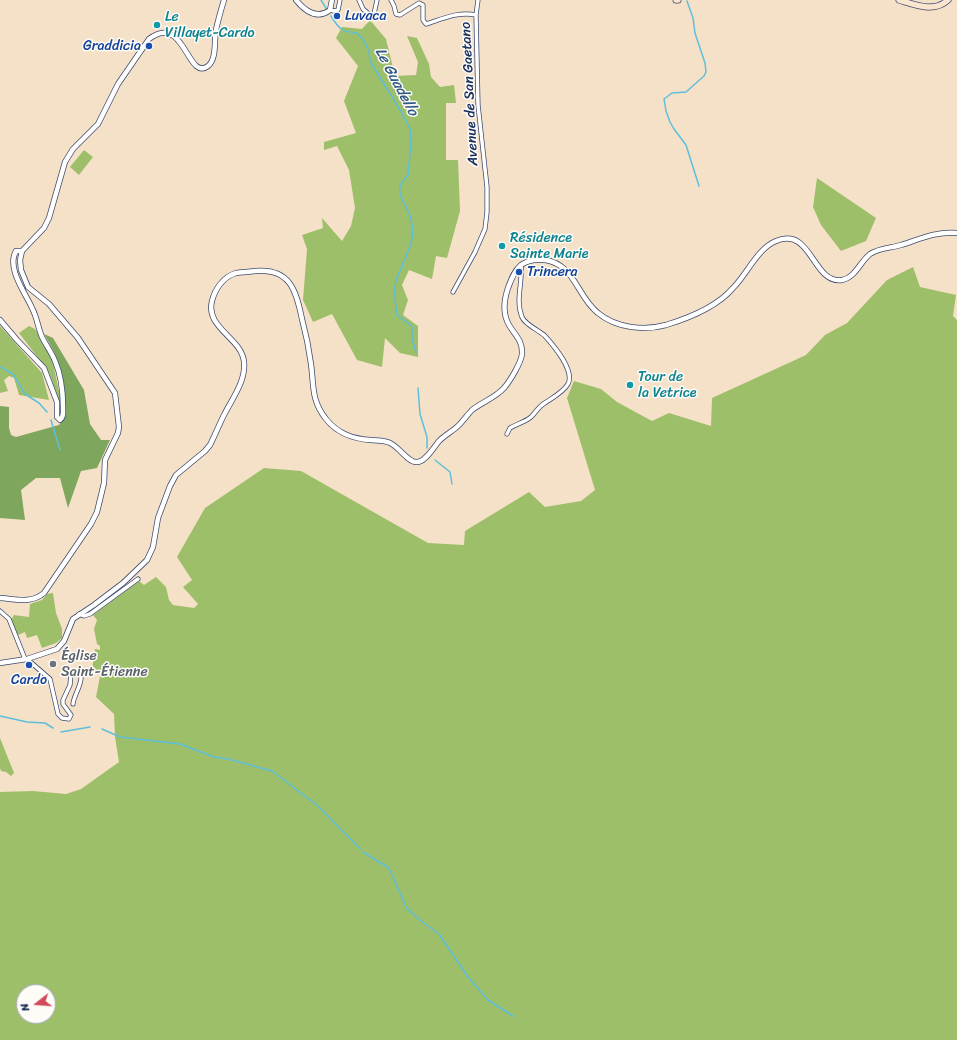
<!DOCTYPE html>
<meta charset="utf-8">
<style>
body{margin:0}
#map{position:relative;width:957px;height:1040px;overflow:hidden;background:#f5e1c8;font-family:Sriracha,sans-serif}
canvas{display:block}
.north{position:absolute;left:16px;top:984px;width:40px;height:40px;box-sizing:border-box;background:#fdfcf7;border:1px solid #a3aaba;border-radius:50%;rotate:253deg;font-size:11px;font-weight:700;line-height:16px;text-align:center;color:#1b2f5e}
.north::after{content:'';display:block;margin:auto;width:14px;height:18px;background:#d1495b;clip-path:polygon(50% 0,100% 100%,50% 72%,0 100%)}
</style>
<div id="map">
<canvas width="957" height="1040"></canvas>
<div class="north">N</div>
</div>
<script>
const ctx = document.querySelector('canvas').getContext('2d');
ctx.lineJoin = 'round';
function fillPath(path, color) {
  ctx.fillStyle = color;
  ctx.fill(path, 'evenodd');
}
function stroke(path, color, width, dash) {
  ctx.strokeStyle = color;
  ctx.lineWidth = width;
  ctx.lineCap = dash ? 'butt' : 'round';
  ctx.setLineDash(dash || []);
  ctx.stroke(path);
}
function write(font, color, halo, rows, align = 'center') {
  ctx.font = font + ' Sriracha,sans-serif';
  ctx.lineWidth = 3;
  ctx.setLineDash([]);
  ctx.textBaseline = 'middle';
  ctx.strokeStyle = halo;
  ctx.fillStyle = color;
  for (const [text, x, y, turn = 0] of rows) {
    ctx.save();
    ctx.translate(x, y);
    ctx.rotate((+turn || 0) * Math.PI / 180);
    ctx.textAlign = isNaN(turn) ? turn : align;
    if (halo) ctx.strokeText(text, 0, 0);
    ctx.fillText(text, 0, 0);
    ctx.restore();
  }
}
const green = new Path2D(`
 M370,20L386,39L395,76L416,75L418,62L407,36L417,38L429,64L431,77L440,87L454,85L456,103H446V160H458L460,211L447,258L436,256L432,279L409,270L402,285L408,300L403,315L418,326V357L400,353L385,338L382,367L357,360L332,314L313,322L303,300L307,249L302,235L323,228L322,218L342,241L351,226L355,208L349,170L337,146L324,150V142L356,133L344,101L358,66L336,38L342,27L362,29Z
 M84,150L93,157L79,175L70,167Z
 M817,178L876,218L866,241L841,251L821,225L813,207Z
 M913,267L920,287L956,295L953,316L957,320V1040H0V792L33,791L66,794L81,789L119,762L115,737L114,714L96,697L101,671L92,669L95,649L100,650V646L97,644L94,629L97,620L93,615L139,581L144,585L156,577L166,587L169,600L173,605L194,608L198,604L183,587L192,580L177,557L205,508L264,468L301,471L428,543L464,545L465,531L529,492L545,507L581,501L595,490L567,398L574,381L601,389L617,402L652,421L669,413L711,426L712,398L806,355L825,335L847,323L887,280ZM24,992H48V1016H24Z
 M0,326L42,373L49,400L19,395L14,378L9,376L4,380L8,391L0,393Z
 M29,326L35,329L52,358L61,401H59L49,372L19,333Z
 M53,593L56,613L62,629V638L56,643L42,648L37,635L27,638L25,632L18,635L11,620L14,615L29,617L30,604L42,600L47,594Z
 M0,738L14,773L11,776L6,772L1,771L0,768Z`);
const forest = new Path2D(`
 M44,334L53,338L84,390L90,424L101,440H110L97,468L81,471L68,508L60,478H36L21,490L25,520L0,518V406L9,407V428L11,435L16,437L59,425C71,411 63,372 56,356C53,348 48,341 44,334Z`);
const stream = new Path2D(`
 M321,0L326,8
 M687,1L693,18L695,33L705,63L706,72L704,76L686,92L672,93L664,99L666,111L670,122L674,129L686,145L699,186
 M331,16C339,29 342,32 357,33L363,39L369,52L370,61L400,110L410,129L411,142L408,175C391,192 404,199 410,216C419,241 403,259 396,281C393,290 396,306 397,315L412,326V338L416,352
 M0,367L13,374L25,394L39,403L47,412
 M418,388L420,414L427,437V448
 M51,420L60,450
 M435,460L450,472L452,484
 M0,716L27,722L45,723L53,728
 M102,729L120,737L180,744L214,757L228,759L272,771L318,806L360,849
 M61,732L90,727
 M363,852L389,868L407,909L425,924L439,934L468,977L488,1000L513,1016`);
const minor = new Path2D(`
 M359,0L363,9L370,15L374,14L377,0
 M391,0L394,6L396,14L400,15L419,3L423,5V20L426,24C442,19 459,11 476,15
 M330,10L334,11L338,10L340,0
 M453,292L475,252L485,229L487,212V187L478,105L476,15L478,0
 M507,434L510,428C517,424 525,422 531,417C535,413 538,408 542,405C550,399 563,393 568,384C575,371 554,346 545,336C539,330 525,325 522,317C515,300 523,282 521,265
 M0,611L9,619L25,659
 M79,614L84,616L90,614L138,579
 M27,659L50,679L58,714L62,718L69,719L71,715L63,704V700L70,685L71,674L73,671C91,672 73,695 73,704`);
const tertiary = new Path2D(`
 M296,0C305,11 317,20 330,10L332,0
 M0,320L17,340L44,368L57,402V417L60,420C64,417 63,412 63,407C63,392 61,375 55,361C52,353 46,345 42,337C38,328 37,317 32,308C26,294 6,268 16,251H22
 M0,598C16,599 31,604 44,593L91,524L97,512L104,483L105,460L118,433L119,427L115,393L78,338L49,304L28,287L21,270L20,260L22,251L44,228L49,218L65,162L73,149L98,124L118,84L149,39C185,12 187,82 208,66C217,59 214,40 216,30C218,20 221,10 224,0
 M0,663L27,659L57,649L64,641L73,619L94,605L123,583L147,560L153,547L158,518L170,486L176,475L205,451L210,445C215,435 219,425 224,415C232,399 246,381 244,362C242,338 205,328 212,301C215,289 223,277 236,273C242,272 249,272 255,271C290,268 296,290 302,319C306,334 309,349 311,364C314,386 311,400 326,419C338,434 353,439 371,440C377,441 384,440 390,443C398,446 408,462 416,462C425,463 434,447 439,441C445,435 453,431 459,425C464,420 468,414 472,410C482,402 495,398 504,388C510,381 521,363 522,354C523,341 515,335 509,325C502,313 504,300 508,288C511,280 514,271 521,265C528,260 536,259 545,260C575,264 577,297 598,313C616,328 644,331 666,325C689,318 717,307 733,288C747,274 758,248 776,241C812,226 812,284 842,280C855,278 860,262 870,254C879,248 891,248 901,245C920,239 937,231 957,233`);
const secondary = new Path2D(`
 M676,0H678
 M899,0C916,5 934,13 948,0`);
const markers = [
 [337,16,4,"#1a4fb4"],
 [157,25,4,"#0f9aa8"],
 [149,46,4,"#1a4fb4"],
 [502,246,4,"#0f9aa8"],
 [519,272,4,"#1a4fb4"],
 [630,385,4,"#0f9aa8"],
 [53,664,4,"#6b7280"],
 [29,665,4,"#1a4fb4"]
];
const transitNames = [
 ["Luvaca",345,16],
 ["Graddicia",141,46,"right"],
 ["Trincera",527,272],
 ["Cardo",29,680,"center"]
];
const cultureNames = [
 ["Le",165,17],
 ["Villayet-Cardo",165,33],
 ["Résidence",510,238],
 ["Sainte Marie",510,254],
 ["Tour de",638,377],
 ["la Vetrice",638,393]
];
const streetNames = [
 ["Avenue de San Gaetano",470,94,-93]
];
const worshipNames = [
 ["Église",61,656],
 ["Saint-Étienne",61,672]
];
const waterNames = [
 ["Le Guadello",396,82,62]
];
fillPath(green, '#9ebf69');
fillPath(forest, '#7ea65d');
stroke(stream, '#5dbfdb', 1.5);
stroke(minor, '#3c4a6e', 5);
stroke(tertiary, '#3c4a6e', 6);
stroke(secondary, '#3c4a6e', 7);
stroke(minor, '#fff', 3.5);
stroke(tertiary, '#fff', 4.5);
stroke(secondary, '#fce5cf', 5.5);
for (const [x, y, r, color] of markers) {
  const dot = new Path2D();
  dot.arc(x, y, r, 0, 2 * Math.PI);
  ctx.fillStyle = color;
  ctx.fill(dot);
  stroke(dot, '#fdfcf7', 1.5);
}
write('14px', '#164399', '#fdfcf7', transitNames, 'left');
write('14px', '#0d838f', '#fdfcf7', cultureNames, 'left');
write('14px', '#1b2f5e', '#fdfcf7', streetNames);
write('14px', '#5b616d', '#fdfcf7', worshipNames, 'left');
write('italic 15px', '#2f5a84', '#fdfcf7', waterNames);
</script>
